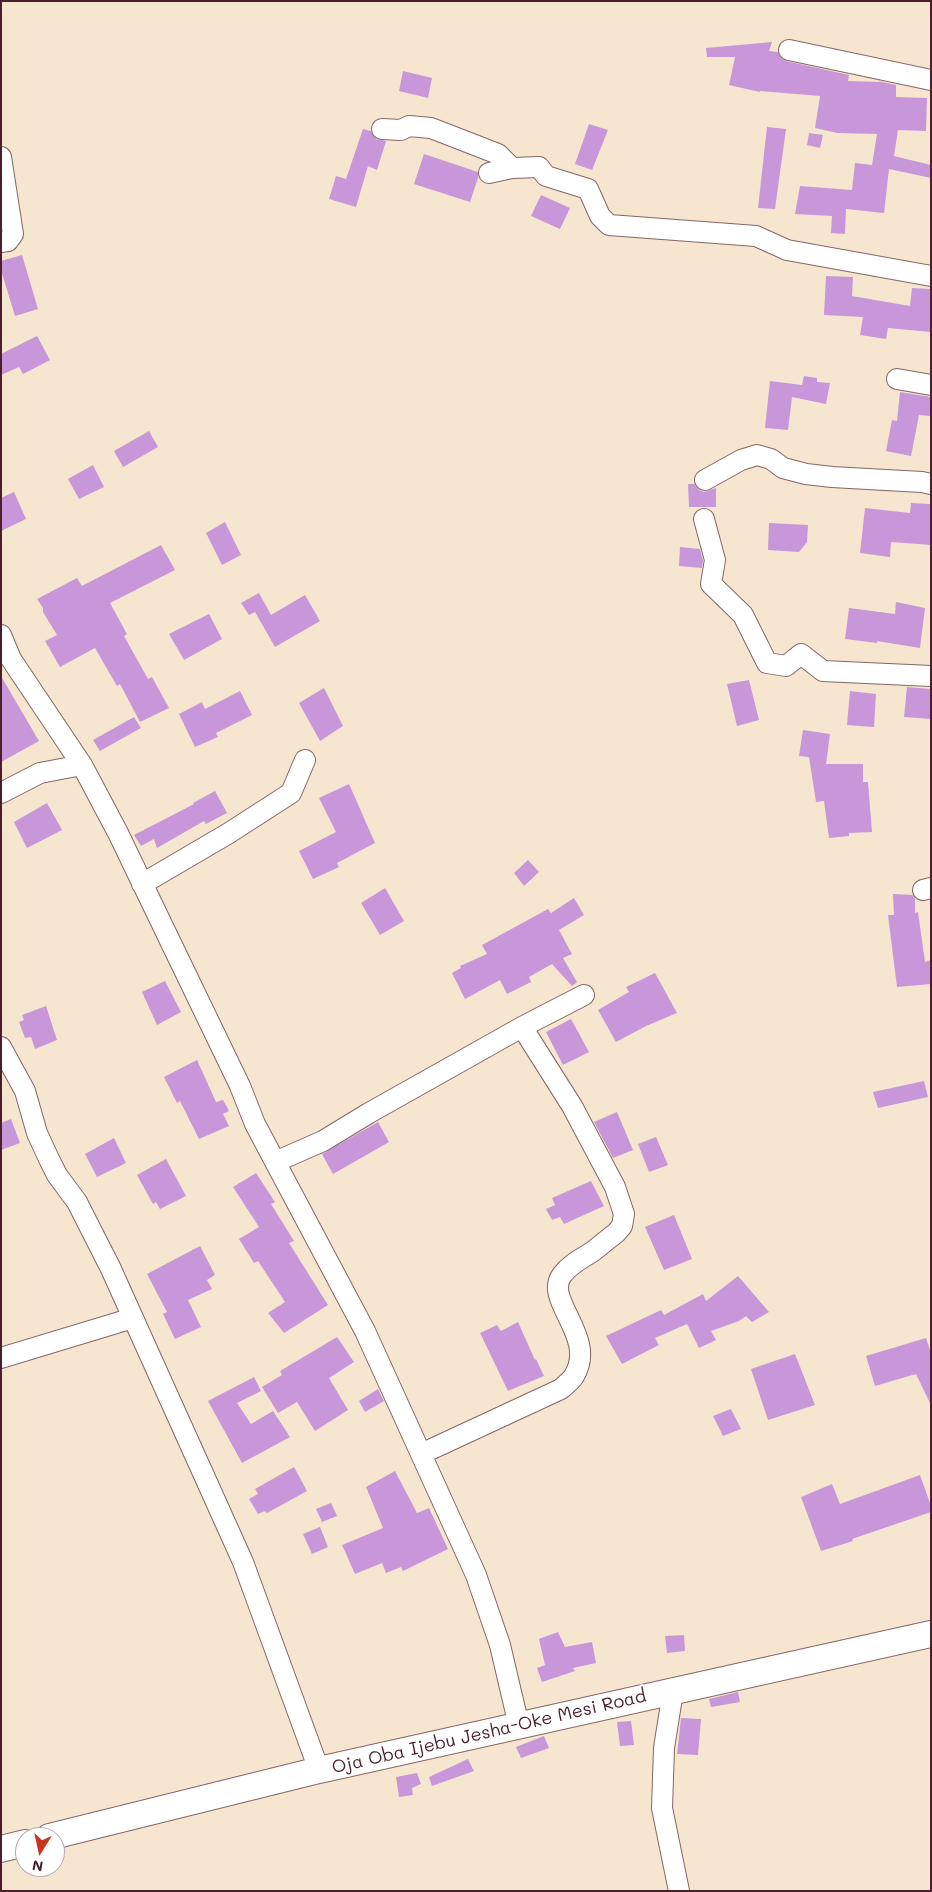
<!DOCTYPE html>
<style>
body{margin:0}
#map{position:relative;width:932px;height:1892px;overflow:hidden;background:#f6e6d0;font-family:Mali,sans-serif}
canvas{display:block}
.frame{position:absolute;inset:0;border:2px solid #4a1f2b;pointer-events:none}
.north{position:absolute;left:15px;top:1827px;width:50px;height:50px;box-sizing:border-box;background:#fff;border:1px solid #b7a5aa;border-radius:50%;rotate:190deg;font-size:14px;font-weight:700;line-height:20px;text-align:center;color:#4a1f2b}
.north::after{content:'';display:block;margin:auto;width:18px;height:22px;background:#c8321e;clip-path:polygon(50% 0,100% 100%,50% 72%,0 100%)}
</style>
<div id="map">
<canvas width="932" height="1892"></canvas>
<div class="frame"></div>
<div class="north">N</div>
</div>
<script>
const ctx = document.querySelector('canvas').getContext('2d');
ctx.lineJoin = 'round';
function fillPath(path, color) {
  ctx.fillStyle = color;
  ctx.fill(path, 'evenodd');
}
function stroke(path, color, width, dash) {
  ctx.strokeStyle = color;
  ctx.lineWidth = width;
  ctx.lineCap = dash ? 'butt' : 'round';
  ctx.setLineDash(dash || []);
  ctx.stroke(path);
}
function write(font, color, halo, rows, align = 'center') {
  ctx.font = font + ' Mali,sans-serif';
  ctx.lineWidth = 4;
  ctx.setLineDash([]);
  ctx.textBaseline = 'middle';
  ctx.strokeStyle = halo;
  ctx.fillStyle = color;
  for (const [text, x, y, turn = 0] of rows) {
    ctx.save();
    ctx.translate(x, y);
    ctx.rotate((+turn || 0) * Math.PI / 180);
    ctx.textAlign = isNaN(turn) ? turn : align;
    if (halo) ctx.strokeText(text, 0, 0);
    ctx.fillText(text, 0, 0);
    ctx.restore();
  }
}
const building = new Path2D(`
 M772,42L769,51L778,52L781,58L786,61L849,75L848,81L882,82L896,85V97L927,98L926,131L898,130L894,156L931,165V178L889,169L884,213L846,209L845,234L831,233L832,216L795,214L800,186L852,190L855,163L872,165L877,134L837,133L815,128L820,96L760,91V92L729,85L735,57H707L706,48Z
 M403,71L432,78L428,98L399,91Z
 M589,124L608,130L592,170L575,164Z
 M767,127L786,129L775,209L758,208Z
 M363,129L371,131L376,139L386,141L377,170L368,166L356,207L329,199L336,176L346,179Z
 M809,133L823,135L820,148L807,145Z
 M424,154L478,172V178L470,202L414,184Z
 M541,195L570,208L560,229L531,216Z
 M22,255L38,309L15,316L1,270V261Z
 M826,276L853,277L852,296L910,306L912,288L931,289V332L888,328L886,339L860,335L863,317L824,315Z
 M37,336L50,360L23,374L19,367L1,375V354Z
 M804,376L817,378V382L830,383L826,404L792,397L788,430L765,428L770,381L802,385Z
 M900,392L931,397V416L919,415L911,456L886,451L892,420L897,421Z
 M149,431L158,447L123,467L114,451Z
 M93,465L104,487L79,499L68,479Z
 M688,484H694L699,490L704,492L716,488V507H689Z
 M14,492L26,519L1,531V498Z
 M911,503L931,504V545L891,542L890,557L860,553L865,508L910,513Z
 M225,522L241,555L222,565L206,533Z
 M769,523L808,525L807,542L799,552L768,550Z
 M161,545L175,570L110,603L127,634L124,636L148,679L152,677L169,708L140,722L120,684L117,686L95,648L60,667L45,641L57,635L43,612V608L37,599L77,578L82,586Z
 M680,547L700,549L703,561L702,568L679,566Z
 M259,593L271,615L305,595L320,621L275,647L255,612L249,615L241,603Z
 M896,602L925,608L920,648L877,641V643L845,639L849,608L895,614Z
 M209,614L222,639L184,660L169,634Z
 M1,676L39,741L1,762Z
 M749,680L759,720L737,726L727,684Z
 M907,687L931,689V719L904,717Z
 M324,688L343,726L320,741L299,703Z
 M240,691L252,715L216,733L218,737L195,747L179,714L202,702L205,709Z
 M850,691L876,694L874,727L847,725Z
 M134,717L141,728L100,751L93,740Z
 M803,730L830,734L826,764H863V782H868L872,832L849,833V836L829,838L824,801L816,802L809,757L799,756Z
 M349,784L375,843L337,863L339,867L313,879L299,851L336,832L319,798Z
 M215,791L227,813L206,824L204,821L157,848L154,839L141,846L134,835L194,804L193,803Z
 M47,803L62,830L27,848L14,822Z
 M528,860L539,872L524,886L514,873Z
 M385,888L404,921L380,935L361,903Z
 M893,894L913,895L915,899V913L918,912L925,962L931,960V984L897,987L888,915H894Z
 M574,898L584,915L559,930L572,954L563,958L577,982L572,986L552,964L529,977L531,982L507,994L500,980L465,999L452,973L461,968L460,966L487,954L482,945L548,909L551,913Z
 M655,973L677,1013L646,1026L616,1042L598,1010L629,992L626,987Z
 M165,981L181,1012L157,1025L142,992Z
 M46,1006L57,1040L35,1049L31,1037L25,1038L19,1022L24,1020L22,1015Z
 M571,1019L589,1052L563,1065L546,1032Z
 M197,1060L216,1102L223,1100L229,1111L223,1114L229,1126L199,1139L180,1101L177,1103L164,1077Z
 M924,1081L928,1097L878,1108L873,1092Z
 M617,1112L633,1150L613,1158L594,1122Z
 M11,1119L20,1143L1,1150V1123Z
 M378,1122L389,1142L333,1174L322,1154Z
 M656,1137L668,1165L649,1172L638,1144Z
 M114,1138L126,1163L97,1177L85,1154Z
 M166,1159L186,1196L160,1209L156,1202L153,1204L137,1175Z
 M256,1173L275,1202L271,1204L294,1241L289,1243L328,1305L284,1333L268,1313L285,1302L258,1261L254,1263L239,1239L259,1227L233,1187Z
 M591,1181L604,1206L564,1224L560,1217L552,1220L546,1209L555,1205L552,1198Z
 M674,1215L692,1259L664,1270L645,1227Z
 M200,1246L215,1275L207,1280L212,1289L188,1300L201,1327L175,1339L163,1314L167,1312L147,1274Z
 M738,1276L769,1312L752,1322L746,1316L739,1321L711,1331L716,1340L699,1348L687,1324L655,1338L659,1345L622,1364L606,1336L661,1310L664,1315L703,1294L706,1301Z
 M518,1322L535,1360L536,1359L544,1376L508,1391L480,1333L497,1325L501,1331Z
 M337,1337L354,1362L329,1378L348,1410L315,1431L297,1402L278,1413L262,1387L282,1375L280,1371Z
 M926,1338L931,1353V1405L916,1374L875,1386L866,1356Z
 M795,1354L815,1405L768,1420L751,1369Z
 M254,1377L261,1391L237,1403L251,1424L273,1411L290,1437L242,1463L208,1401Z
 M378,1389L384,1401L365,1412L359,1401Z
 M731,1409L741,1429L723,1436L713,1416Z
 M294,1467L307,1491L267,1513L265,1511L258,1514L249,1499L258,1494L255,1489Z
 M395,1471L417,1513L429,1508L448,1549L403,1571L401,1567L386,1573L382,1563L355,1574L342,1545L383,1528L366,1487Z
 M920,1475L931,1506V1512L852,1539L853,1541L821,1551L801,1497L832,1484L840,1504Z
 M331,1503L337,1516L322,1522L316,1509Z
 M320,1527L328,1547L312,1554L303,1534Z
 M558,1632L565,1647L592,1642L596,1663L573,1668L575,1671L542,1682L537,1668L545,1665L539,1639Z
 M684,1635L685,1651L667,1653L665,1636Z
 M738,1692L740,1702L711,1707L709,1699Z
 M681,1718L701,1719L698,1755L677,1754Z
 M631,1721L634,1745L620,1746L617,1722Z
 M544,1736L549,1748L521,1758L516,1747Z
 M468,1759L474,1771L432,1786L429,1777Z
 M417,1773L421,1784L412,1788L413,1795L399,1797L396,1777Z`);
const minor = new Path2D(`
 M789,50L931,80
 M382,129L401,130L409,126L431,128L498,154L512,168
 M1,157L13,234L8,241L1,242
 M489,173L512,168L539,167L546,176L588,189L600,216L609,225L756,236L787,250L931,276
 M897,379L931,385
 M705,480L741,460L757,455L771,459L783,468L806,474L832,477L922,482L931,484
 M704,519L715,560L711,584L743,615L767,663L786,666L801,654L823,671L931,676
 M1,635L11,659L82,765L118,833L240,1086L255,1124L365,1331L476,1575L500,1645L519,1726
 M1,793L40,773L82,765
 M142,884L229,833L291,793L305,760
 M923,890L931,888
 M1,1047L25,1091L37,1133L49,1159L57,1175L77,1202L111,1269L243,1562L319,1770
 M275,1162L323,1141L369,1113L522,1027L584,995
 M1,1358L133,1318
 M421,1454L561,1389C565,1385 571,1381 574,1376C598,1337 543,1300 562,1275C570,1264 581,1259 592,1252C600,1246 608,1239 616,1233L622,1226L624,1214L615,1187L572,1106L522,1027
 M673,1691L664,1748L662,1808L679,1891`);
const major = new Path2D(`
 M49,1837L319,1770L931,1634
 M1,1849L25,1843`);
const streetNames = [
 ["Oja Oba Ijebu Jesha-Oke Mesi Road",489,1732,-13]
];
fillPath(building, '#c797d9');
stroke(minor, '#866565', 22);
stroke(major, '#866565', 28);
stroke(minor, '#fff', 20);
stroke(major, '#fff', 26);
write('18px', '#4a1f2b', '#fff', streetNames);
</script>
